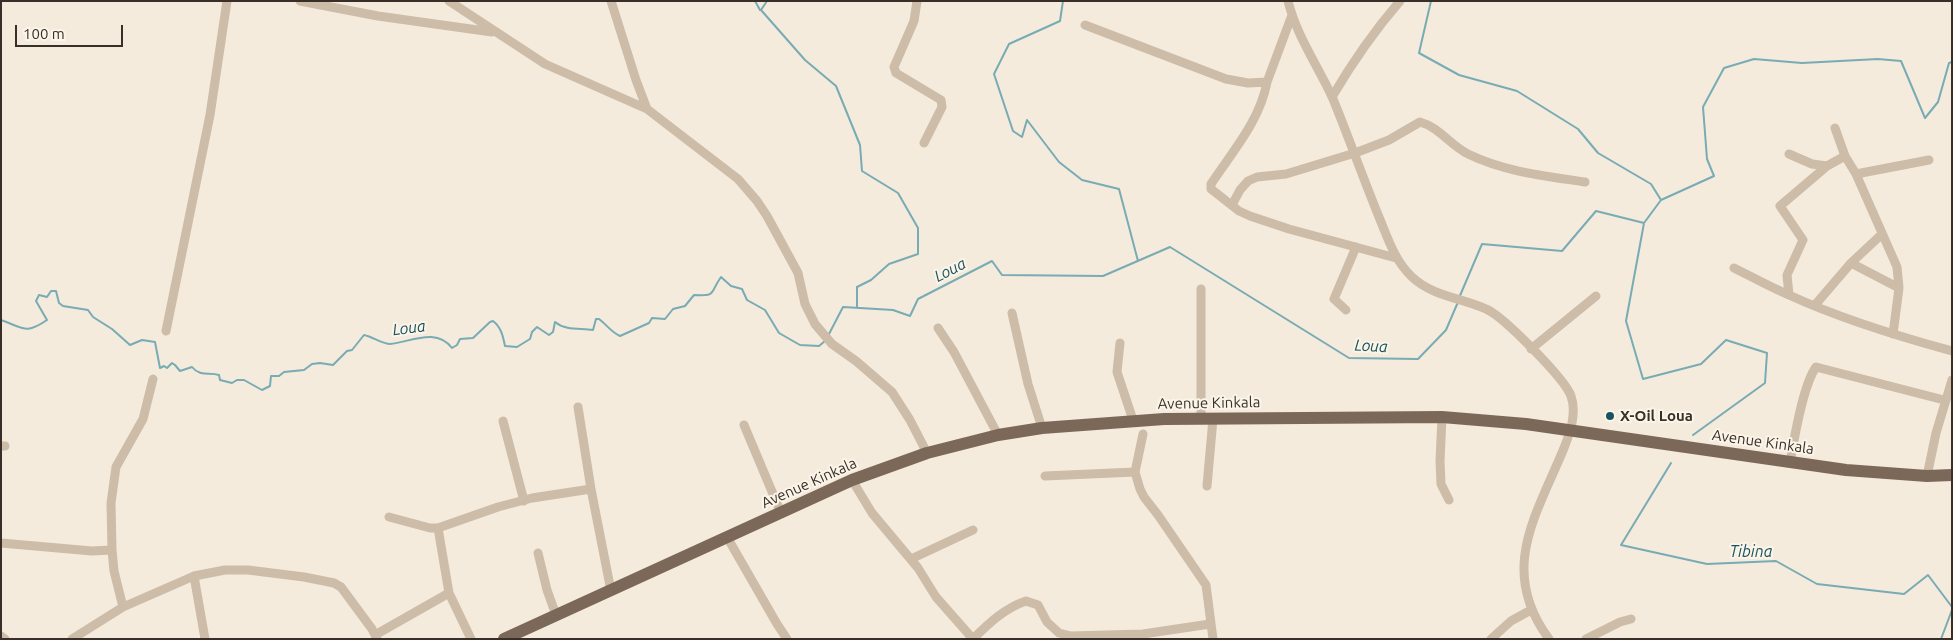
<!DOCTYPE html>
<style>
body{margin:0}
#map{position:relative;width:1953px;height:640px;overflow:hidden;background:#f4ebdc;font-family:Ubuntu,sans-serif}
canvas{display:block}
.frame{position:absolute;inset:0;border:2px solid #392f28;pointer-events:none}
.scale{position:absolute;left:15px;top:25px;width:108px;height:22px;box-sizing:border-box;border:2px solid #392f28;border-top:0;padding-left:6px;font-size:15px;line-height:18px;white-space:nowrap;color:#392f28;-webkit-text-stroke:4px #fbf5e9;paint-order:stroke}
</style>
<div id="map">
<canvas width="1953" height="640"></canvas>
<div class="frame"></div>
<div class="scale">100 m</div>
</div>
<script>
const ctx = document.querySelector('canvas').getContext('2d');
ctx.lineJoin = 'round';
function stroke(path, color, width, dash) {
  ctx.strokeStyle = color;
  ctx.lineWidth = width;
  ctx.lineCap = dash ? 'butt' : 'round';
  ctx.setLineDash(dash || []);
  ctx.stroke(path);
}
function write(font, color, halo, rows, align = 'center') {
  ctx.font = font + ' Ubuntu,sans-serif';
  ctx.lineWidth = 4;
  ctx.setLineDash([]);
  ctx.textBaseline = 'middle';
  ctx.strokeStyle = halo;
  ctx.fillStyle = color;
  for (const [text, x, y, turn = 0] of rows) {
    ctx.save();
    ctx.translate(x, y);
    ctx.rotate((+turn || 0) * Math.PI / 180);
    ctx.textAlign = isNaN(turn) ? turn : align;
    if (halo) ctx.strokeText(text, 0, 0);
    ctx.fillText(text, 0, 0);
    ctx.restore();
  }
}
const stream = new Path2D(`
 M755,1L760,10
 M767,1L761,10L805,60L836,86L860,145L862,171L898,193L918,228V254L889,264L871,280L857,287V308
 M1063,1L1060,21L1009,44L994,74L1013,131L1022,137L1027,120L1059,162L1082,180L1119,189L1138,261
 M1431,1L1419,53L1459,75L1517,91L1578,129L1598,153L1651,184L1661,200L1644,223
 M1661,200L1714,176L1707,159L1703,107L1724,68L1754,59L1802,63L1878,59L1901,61L1925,118L1938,102L1949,63L1952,62
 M1459,298L1482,244L1562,251L1596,211L1644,223L1626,321L1643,379L1701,364L1726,340L1767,353L1765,383L1693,435
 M1,320C24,328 25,335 47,320L36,301L39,295L47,297L51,291H56L59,303L63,306L88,310L93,317L112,329L130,345L142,340L155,342L160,368L164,366L167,368L172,363L175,365L180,371L192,367C200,377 209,372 219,375L220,380L232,383L237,380H244L262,390L270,386L271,376H279L284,372L304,370L312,364L320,363L333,365L347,351L352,350L364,335C373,337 383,344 390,344C411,342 436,327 452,348L457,345L460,339L473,338L490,322L493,321C501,327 503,336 505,346L517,347L530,339L532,332L537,327L549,335L553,332L555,322C566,331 580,328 593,330L596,319H599C607,325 611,332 620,336L649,323L652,318L665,319L673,309L685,306L694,295C717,296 709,294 721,277L731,286L742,289L747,300L765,310L779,333L800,345L819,346L825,341
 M829,334L843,307L893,310L910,316L918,299L992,261L1002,275L1103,276L1170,247L1349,358L1418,359L1446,330L1458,302
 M1671,463L1621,545L1707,564L1776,561L1817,584L1904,594L1928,575L1952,607
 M1941,639L1952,610`);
const minor = new Path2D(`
 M300,1L378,16L492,32
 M449,1L545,64L647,109L738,179L757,201L767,216L798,273L805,304L815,324L832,344L856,361L892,392L910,420L927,453
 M611,1L636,80L647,109
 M917,1L914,21L894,67L896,73L941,100L942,107L924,143
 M1288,1C1297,37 1318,66 1333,99C1349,138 1363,178 1379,217C1388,239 1395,261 1412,277C1432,296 1462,298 1486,309C1503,316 1565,379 1571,396C1577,413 1570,433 1564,448C1536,516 1498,570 1549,639
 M1085,25L1226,79L1248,83L1267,82L1292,15
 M1267,82C1260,121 1232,152 1211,184V189L1239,211L1250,216L1289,229L1396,258
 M1332,97C1352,63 1374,31 1400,1
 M1835,128L1845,156L1856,174L1897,267L1899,288L1893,334
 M1789,154L1812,164L1827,166
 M1856,174L1929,160
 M1232,205L1240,190L1248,181L1257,177L1286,174L1355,153L1389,140L1420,122C1439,127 1451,146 1468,154C1505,172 1546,176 1585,182
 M1851,263L1899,288
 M1734,268C1752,277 1770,287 1789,295C1841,319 1897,336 1952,351
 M1201,289V419
 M1789,295L1787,275L1803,240L1780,206L1827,166L1845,156
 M1815,305L1851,263L1882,234
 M1346,310L1334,299L1356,247
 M1012,313L1028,384L1042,428
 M938,328L954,352L998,435
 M166,331L210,115L227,1
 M1120,343L1117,372L1133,420
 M1531,349L1596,296
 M578,407L591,489L611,591
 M1442,417L1440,461L1441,484L1449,500
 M503,421L524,501
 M744,425L781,513
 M1143,434L1135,472L1140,489L1144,497L1158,515L1206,585L1213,639
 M1,446H5
 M1790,463C1794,439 1803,385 1816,367L1944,400
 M1045,476L1135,472
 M1927,476L1936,433L1952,380
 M852,480L872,513L918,568L936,597L973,639C989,623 1005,608 1026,601L1038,605L1047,622L1059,633L1071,636L1143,634L1210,624
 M1207,486L1213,419
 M389,517L430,528H438
 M727,537L777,624L787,639
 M1,543L92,551L112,550L114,571L123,607
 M112,550L111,503L116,467L143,419L153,379
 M538,553L547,590L556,615
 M911,559L973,530
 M194,576L205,639
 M375,635L449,593
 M1,636L5,639
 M72,639L123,607L194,576L225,570H248L304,577L334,583L341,587L372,629L377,639
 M471,639L449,593L438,528L498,507L532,498L591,489
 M1491,639L1511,621L1531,610
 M1586,639L1620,622L1631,619`);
const primary = new Path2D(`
 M504,639L852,480L927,453L998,435L1042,428L1164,419L1442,417L1526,424L1846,470L1927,476L1952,475`);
const markers = [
 [1610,416,5,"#1a535e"]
];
const streetNames = [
 ["Avenue Kinkala",1209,403,-1],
 ["Avenue Kinkala",1763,442,8],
 ["Avenue Kinkala",809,483,-24]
];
const poiNames = [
 ["X-Oil Loua",1620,416]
];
const waterNames = [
 ["Loua",950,270,-27],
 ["Loua",409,328,-7],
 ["Loua",1371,346,3],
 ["Tibina",1751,552]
];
stroke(stream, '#78abb4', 2);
stroke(minor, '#cdbca7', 9);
stroke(primary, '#7c6858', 12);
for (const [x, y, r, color] of markers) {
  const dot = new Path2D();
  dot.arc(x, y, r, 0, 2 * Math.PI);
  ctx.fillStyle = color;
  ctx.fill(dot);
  stroke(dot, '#fbf5e9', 2);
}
write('15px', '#392f28', '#fbf5e9', streetNames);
write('bold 15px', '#392f28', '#fbf5e9', poiNames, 'left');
write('italic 16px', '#1a535e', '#fbf5e9', waterNames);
</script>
